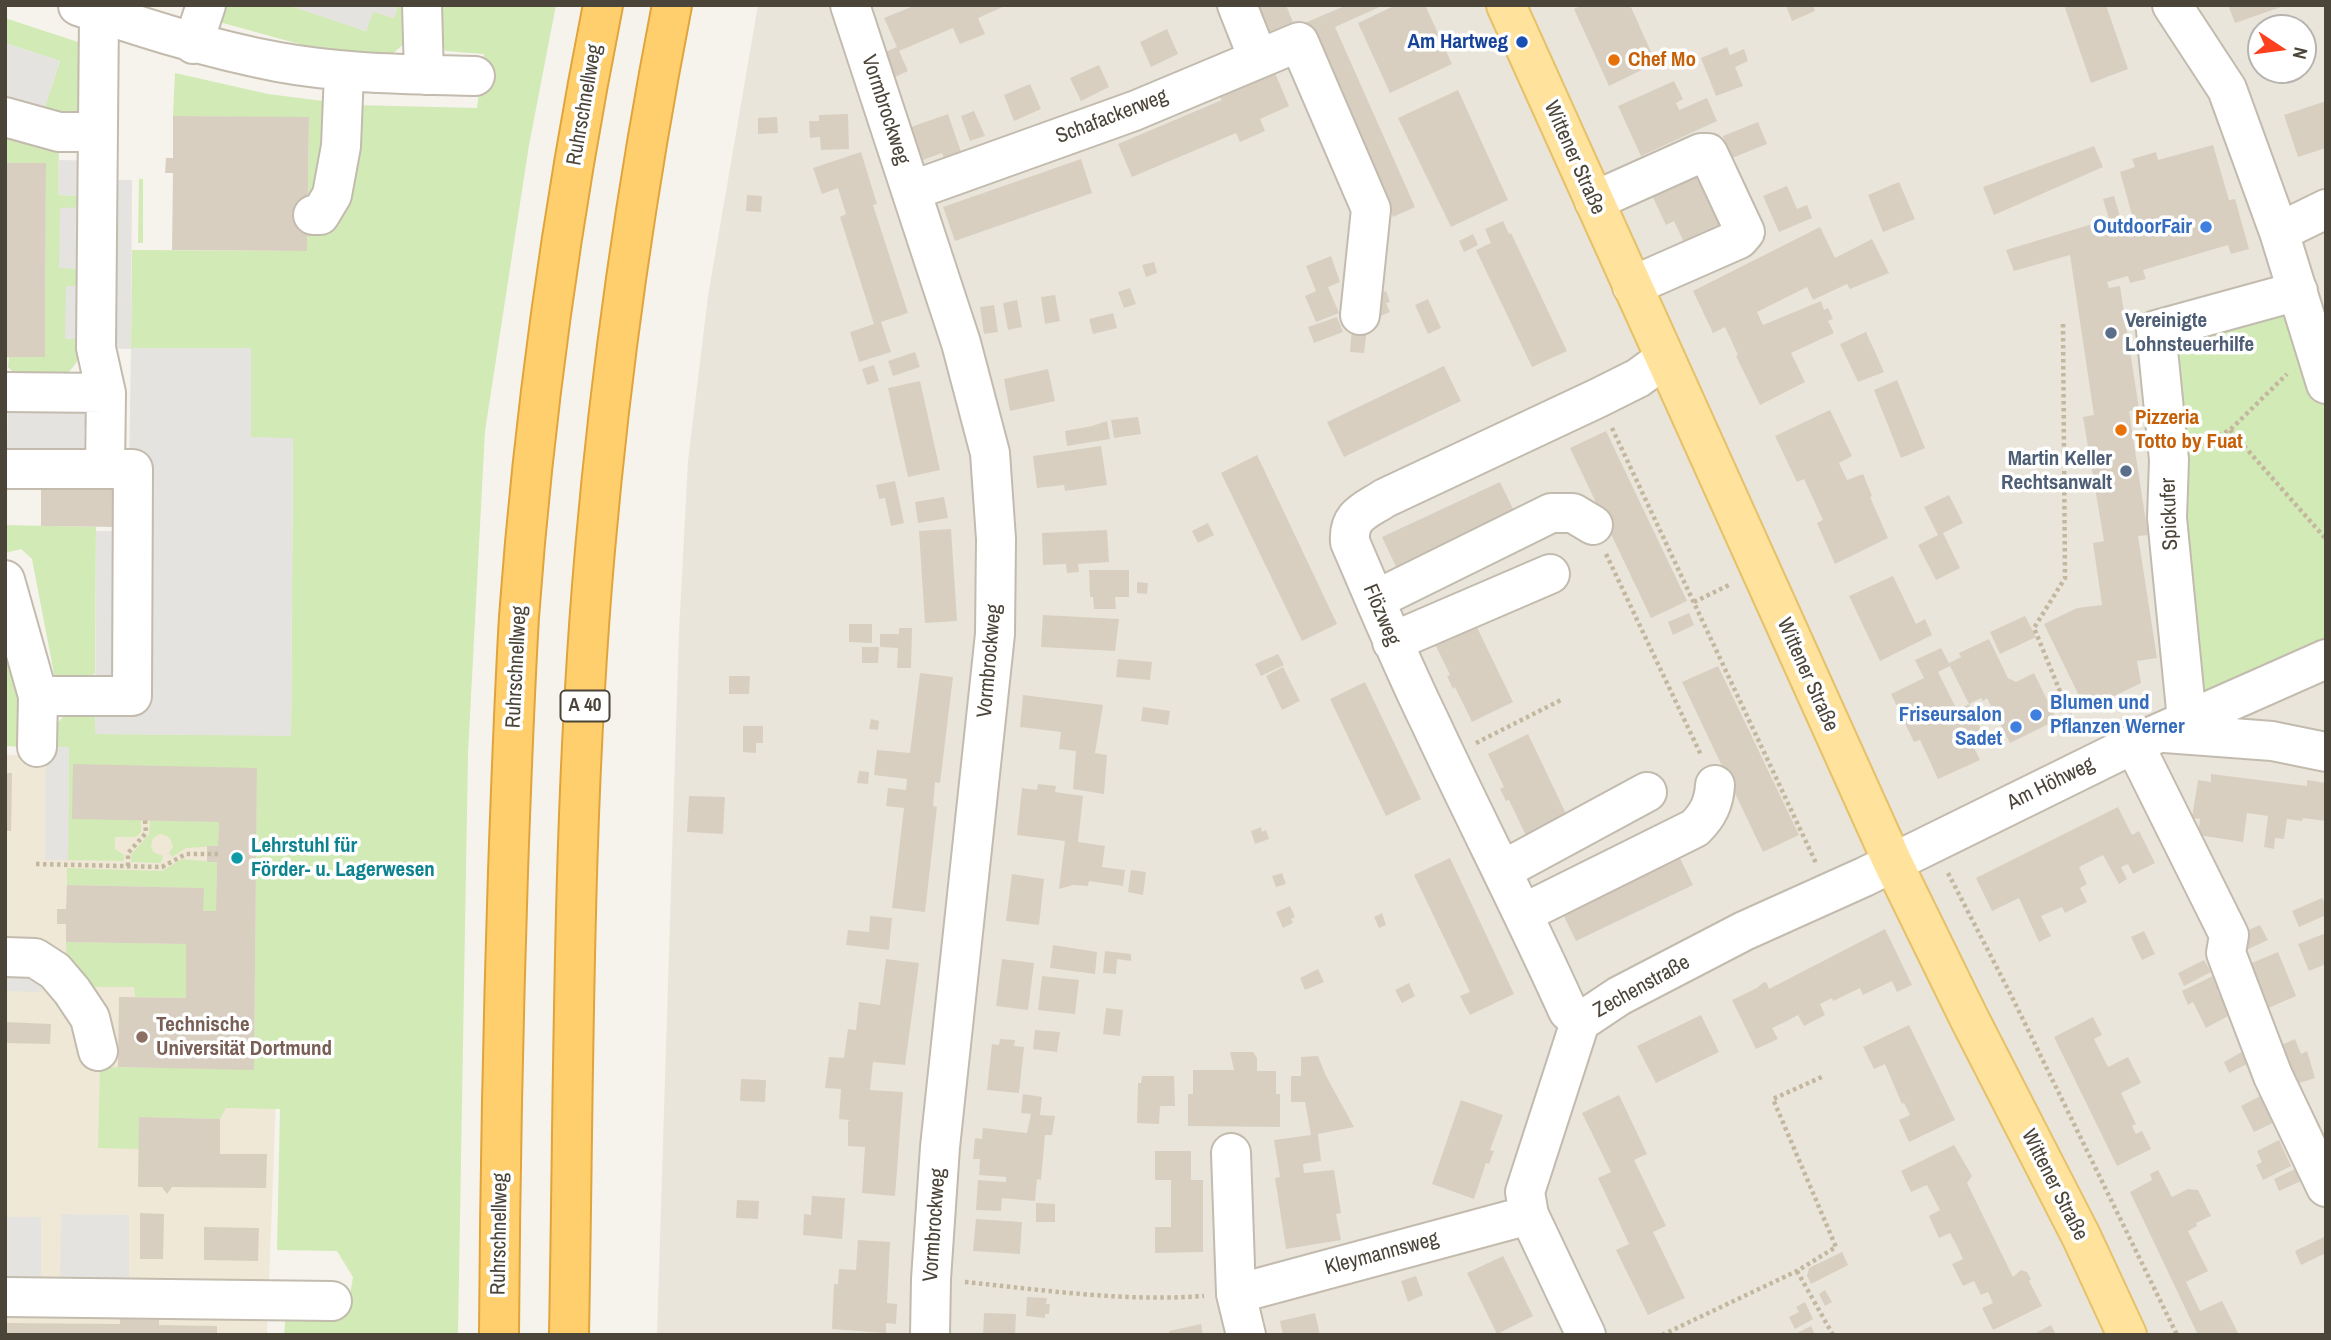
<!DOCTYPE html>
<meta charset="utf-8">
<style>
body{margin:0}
#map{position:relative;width:2331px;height:1340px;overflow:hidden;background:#f6f3ec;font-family:"Archivo Narrow",sans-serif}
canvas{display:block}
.frame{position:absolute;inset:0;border:7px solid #4b4439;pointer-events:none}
.north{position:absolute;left:2247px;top:14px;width:70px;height:70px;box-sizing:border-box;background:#fff;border:2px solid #b7b4b0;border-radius:50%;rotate:103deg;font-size:19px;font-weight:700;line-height:28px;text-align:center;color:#4b4439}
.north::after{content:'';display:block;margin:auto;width:24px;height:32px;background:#fc3f1d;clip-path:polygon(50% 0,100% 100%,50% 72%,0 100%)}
</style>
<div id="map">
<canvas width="2331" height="1340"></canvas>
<div class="frame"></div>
<div class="north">N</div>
</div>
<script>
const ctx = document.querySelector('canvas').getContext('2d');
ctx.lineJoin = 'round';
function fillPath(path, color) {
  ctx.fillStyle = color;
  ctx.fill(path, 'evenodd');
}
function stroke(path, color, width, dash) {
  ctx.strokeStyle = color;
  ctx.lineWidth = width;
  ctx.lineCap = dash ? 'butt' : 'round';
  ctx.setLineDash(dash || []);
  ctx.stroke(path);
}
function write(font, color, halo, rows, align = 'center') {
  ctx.font = font + ' "Archivo Narrow",sans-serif';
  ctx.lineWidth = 7;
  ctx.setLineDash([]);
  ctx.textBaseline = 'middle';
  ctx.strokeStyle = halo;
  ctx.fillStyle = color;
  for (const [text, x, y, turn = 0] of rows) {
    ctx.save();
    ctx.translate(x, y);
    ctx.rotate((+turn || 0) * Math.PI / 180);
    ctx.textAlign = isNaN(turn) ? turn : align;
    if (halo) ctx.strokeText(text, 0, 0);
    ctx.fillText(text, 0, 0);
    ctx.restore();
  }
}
const residential = new Path2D(`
 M758,5H2326V1335H657L679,631L688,461L708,296ZM2261,28H2303V70H2261Z`);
const education = new Path2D(`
 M289,753L267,1335H5V755Z`);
const green = new Path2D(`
 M217,5H288L366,31L373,11L394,18L398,5H409L405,43L391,55L328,52L212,20Z
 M435,5H556L529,145L485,431L468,753L458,1335H284L286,1312L347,1313L353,1277L337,1251L277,1250L280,1109L226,1108L220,1119L140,1117L139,1149L98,1148L100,1067L254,1069L257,769L141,820V832L136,837H115V849L124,855V861L68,860L69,748L46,747L56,725L70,708L95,710V734L291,735L293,438H251V348H131L132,250L307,251L309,118L173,116L175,73L268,94L354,105L477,108L484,54L446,51L435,36Z
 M5,18L84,44L82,112L55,120L42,116L60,61L5,43Z
 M5,128L59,146L58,195L83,196V208H60V268H76V286H66V339H82C82,356 77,365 64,376H17L8,367L9,357H45L46,164L5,163Z
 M139,179H143V243H138Z
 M2298,291L2326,384V659L2187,720L2156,330Z
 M5,525L96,527L95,673L80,686L56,684L32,559L21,549L5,553Z
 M5,633L29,709L25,747L5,746Z
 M150,820L219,822L218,846L186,848L172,857L169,853L173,847C171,838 168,835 160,834L153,838L151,846L153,852L163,856L161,863L131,862V855L149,834Z
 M182,859L217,862L216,911H203V888L67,885V868L162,871Z
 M66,942L186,944V998L135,997L134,987H86L66,956Z`);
const parking = new Path2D(`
 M288,5H398L394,18L373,12L366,31Z
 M5,43L60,61L42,116L5,104Z
 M58,160L109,161L110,180H132L131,348H251V437L293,438L291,736L95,734L96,531H128L131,349L96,348L82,339H65L66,286H76V269L59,268L60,208L83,207L82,196L58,195Z
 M8,403L96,404V428H84V451L7,450Z
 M46,747H69L68,860H45Z
 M5,969H42L41,992L5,991Z
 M61,1214L129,1215V1285L60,1284Z
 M5,1217H41V1278H5Z`);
const building = new Path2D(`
 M916,5H1007L978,18L985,34L960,44L953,28L899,51L908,71L886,81L878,55L897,47L884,18Z
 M1257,5H1286L1293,22L1269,32Z
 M1347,5H1384L1335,27L1415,207L1393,217L1307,22Z
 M1396,5H1425L1452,64L1390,93L1358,23Z
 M1582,5H1630L1656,63L1609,86L1574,9Z
 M1786,5H1813L1815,11L1792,21Z
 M2064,5H2106L2128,69L2091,83Z
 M2228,5H2284V6L2235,23Z
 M1167,29L1178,54L1151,67L1140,42Z
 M1727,47L1730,55L1744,49L1748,61L1735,67L1743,86L1716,96L1701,58Z
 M1099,65L1109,87L1081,101L1070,78Z
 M1275,73L1289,106L1260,119L1265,131L1240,142L1236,133L1132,177L1118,144L1222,100L1220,97Z
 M1674,81L1683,99L1676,103L1679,110L1707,98L1717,121L1641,156L1618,106Z
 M1030,84L1041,109L1014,121L1004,95Z
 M1458,90L1508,200L1451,227L1398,118Z
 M2326,101V148L2298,157L2284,115Z
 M974,111L985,136L970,141L961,116Z
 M848,114L849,149L821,150L820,137L810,138L809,121H819V115Z
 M948,114L961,152L944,158L942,153L923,160L911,127Z
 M173,116L309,117L307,251L172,250L173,173H165L166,158H173Z
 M777,117L778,133L758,134V118Z
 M1758,122L1767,144L1732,158L1723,136Z
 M2213,145L2229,200L2235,199L2249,249L2231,254L2228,245L2143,270L2146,279L2130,283L2128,276L2107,282L2109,288L2120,286L2139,409L2129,411L2148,535L2138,536L2157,658L2137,661L2141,683L2086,710L2044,624L2077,608L2102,605L2093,543L2104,541L2083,417L2094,415L2070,255L2014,271L2006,250L2109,219L2103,199L2114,196L2121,220L2113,223L2115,229L2134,222L2120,172L2135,167L2132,159L2156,152L2158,160Z
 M2094,146L2103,167L1994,215L1983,187Z
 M861,152L877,204L873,205L908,313L881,322L891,352L859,362L850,332L874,324L840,217L846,214L838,188L822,194L813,168Z
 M1081,159L1092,193L955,241L943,207Z
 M5,163H46L45,357H5Z
 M1703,163L1734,231L1689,253L1674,221L1666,225L1650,191Z
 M1899,182L1915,219L1883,232L1868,195Z
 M1787,186L1797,209L1807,205L1812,218L1779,232L1763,196Z
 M747,195L762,196L761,212L746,211Z
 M1503,221L1509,234L1511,233L1567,351L1532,367L1476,250L1491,243L1485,229Z
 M1820,227L1835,258L1872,239L1889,273L1850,289L1847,284L1813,300L1807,287L1757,312L1763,325L1821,301L1824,310L1828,308L1833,319L1828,321L1834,333L1791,353L1805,382L1760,405L1736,356L1738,355L1725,327L1713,333L1693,291Z
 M1473,234L1478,245L1464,252L1459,241Z
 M1331,256L1340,282L1328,287L1339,313L1316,322L1305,296L1316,291L1306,266Z
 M1154,262L1157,273L1146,277L1142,265Z
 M1130,288L1136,304L1124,308L1118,292Z
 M1386,291L1390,302L1386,303L1390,312L1381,316L1373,297Z
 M1055,295L1060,321L1045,324L1041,297Z
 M1428,299L1441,328L1428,334L1415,305Z
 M1017,300L1022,327L1008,330L1003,303Z
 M994,305L998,332L984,334L980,307Z
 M1113,313L1117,328L1093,334L1089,319Z
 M1337,317L1343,332L1314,343L1308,327Z
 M1352,328L1367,329L1364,353L1350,352Z
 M1866,332L1884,372L1858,382L1840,344Z
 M915,352L920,367L893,376L888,361Z
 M874,365L879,381L867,385L862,369Z
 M1444,366L1461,401L1344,457L1327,422Z
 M1048,369L1055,401L1010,411L1004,379Z
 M1897,380L1925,448L1901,458L1874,390Z
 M920,381L940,470L908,477L888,388Z
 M1830,410L1852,456L1839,463L1847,480L1863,474L1872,496L1870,497L1888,538L1835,564L1817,523L1823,520L1804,479L1797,482L1775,436Z
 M1138,417L1141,434L1114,438L1111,420Z
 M1107,421L1110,439L1067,446L1065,431L1092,426Z
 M1606,431L1687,601L1651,618L1570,448Z
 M1101,446L1107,485L1065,491L1064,485L1037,488L1033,456Z
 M1257,455L1337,624L1302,641L1221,473Z
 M895,481L904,523L891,526L885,498L879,499L876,485Z
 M1500,482L1517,517L1399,573L1382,537Z
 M41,489H118L117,527L41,526Z
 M1949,495L1963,523L1943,533L1960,568L1936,580L1918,545L1938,535L1924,507Z
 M944,497L948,518L918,523L915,502Z
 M1208,523L1214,535L1198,543L1192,531Z
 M951,529L957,621L925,623L919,531Z
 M1107,530L1109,562L1078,564L1079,572L1067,573L1066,564L1043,565L1042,533Z
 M1089,570H1129V597H1115L1116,609H1094L1093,597H1090Z
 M1893,576L1916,624L1925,619L1932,635L1880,661L1849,596Z
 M1137,582L1148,583L1147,594L1137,593Z
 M1689,613L1694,625L1673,635L1668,622Z
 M1043,615L1119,619L1115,651L1041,647Z
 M2025,616L2036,637L2000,654L1990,632Z
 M1472,617L1513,702L1472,722L1455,687L1453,689L1447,676L1450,675L1431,636Z
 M849,624H872V643L849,642Z
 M899,628H912L911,668H897L898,648L880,647V634H899Z
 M1989,639L2008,678L2016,682L2034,673L2057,720L2010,743L1987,698L1983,701L1981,698L1969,704L1950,666L1938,672L1957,710L1969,704L1981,729L1968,735L1980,760L1938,779L1920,740L1914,742L1891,694L1924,678L1915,660L1941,648L1949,663L1961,657L1959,653Z
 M862,647H879L878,663H862Z
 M1278,654L1284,665L1261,676L1255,664Z
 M1118,659L1152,662L1150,680L1116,677Z
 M1718,666L1799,835L1763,852L1682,682Z
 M1283,667L1300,701L1282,710L1266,676Z
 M920,673L953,677L940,783L935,782L933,806L937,807L925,912L892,908L904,808L886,806L888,788L906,790L907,779L874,775L877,750L910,753Z
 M729,676H750L749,694H729Z
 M1365,682L1421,799L1386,816L1330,699Z
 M1023,695L1103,705L1095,753L1107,755L1104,794L1073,789L1076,751L1059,749L1061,732L1020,727Z
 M1143,707L1170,711L1168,725L1141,721Z
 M871,719L879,721L878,730L869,729Z
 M743,726H763V743H756V753L743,752Z
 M1528,734L1570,822L1529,842L1509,800L1506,801L1500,789L1504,787L1488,754Z
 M73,764L257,768L254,1070L118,1067L119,997L186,998V944L66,942V924H57V909H66L67,885L204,888L203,911H216L217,862H207V846H218L219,822L72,819Z
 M859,771L869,772L868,784L857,783Z
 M5,773H12L11,831H5Z
 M2211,774L2307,786V780L2326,783V821L2303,818L2302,821L2287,819L2284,839L2275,838L2274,849L2264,847L2268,816L2247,813L2243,842L2198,835L2200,819L2192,818L2198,780L2211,782Z
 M1038,784L1056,786L1055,792L1083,796L1078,842L1105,846L1102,867L1125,870L1123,886L1089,881L1088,886L1073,885L1059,889L1065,841L1017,835L1022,788L1037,790Z
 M689,796L725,797L723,834L687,832Z
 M2118,807L2132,835L2139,831L2155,863L2133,874L2128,864L2121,867L2127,879L2119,884L2103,855L2079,867L2087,884L2080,888L2087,902L2065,913L2062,907L2041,916L2051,936L2039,942L2019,898L1992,911L1976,878Z
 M1261,827L1262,832L1266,830L1269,839L1255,844L1251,831Z
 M1676,850L1693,885L1576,941L1559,906Z
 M1450,858L1514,994L1470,1015L1460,996L1470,992L1414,875Z
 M1131,870L1146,872L1143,895L1128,892Z
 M1282,873L1286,884L1276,887L1272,876Z
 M1012,874L1044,879L1039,925L1006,921Z
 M2322,898L2326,905V915L2299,927L2292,911Z
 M1290,906L1295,917L1291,919L1293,923L1283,928L1276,912Z
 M1382,913L1386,925L1379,928L1374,917Z
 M870,916L892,918L889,950L846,945L848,930L869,932Z
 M2260,925L2268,940L2244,951L2237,935Z
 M1885,929L1912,985L1897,992L1892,981L1863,995L1860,988L1833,1001L1832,998L1820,1004L1825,1015L1804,1026L1798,1015L1785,1022L1772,1028L1778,1039L1756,1049L1732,1000L1757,988L1764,982L1767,983L1769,989Z
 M2144,931L2155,954L2142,960L2131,937Z
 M2326,933V964L2309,971L2298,944Z
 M1053,945L1097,952L1095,974L1050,968Z
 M1105,951L1131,954V961L1117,959L1116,974L1103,973Z
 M2278,952L2296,996L2259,1012L2240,968Z
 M886,959L919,963L905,1065L873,1062L870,1090L903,1092L895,1196L862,1193L865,1147L848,1146V1121L850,1120L839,1119L841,1089L825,1088L829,1057L844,1058L848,1029L856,1030L859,1002L880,1005Z
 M1002,959L1034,963L1028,1010L996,1006Z
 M2204,960L2211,972L2184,986L2178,973Z
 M1318,969L1324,982L1305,990L1300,978Z
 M1042,976L1079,980L1075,1014L1038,1010Z
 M2213,976L2219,990H2217L2230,1015L2206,1028L2193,1002L2188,1005L2182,991Z
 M1409,983L1415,996L1402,1003L1395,990Z
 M1106,1008L1123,1010L1120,1036L1103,1034Z
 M1701,1015L1719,1052L1656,1083L1637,1046Z
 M2093,1017L2102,1035L2094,1039L2108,1067L2128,1057L2141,1083L2121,1093L2136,1124L2132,1126L2136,1134L2142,1131L2151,1149L2117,1166L2054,1037Z
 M5,1022L51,1024L50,1044L5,1043Z
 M1909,1025L1955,1120L1909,1142L1899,1120L1910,1115L1904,1103L1902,1104L1885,1064L1874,1069L1863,1047Z
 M1035,1030L1060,1032L1057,1052L1033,1049Z
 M1000,1039L1015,1040L1014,1046L1024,1047L1019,1093L987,1090L992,1044L999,1045Z
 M2295,1039L2301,1054L2307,1051L2315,1078L2290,1086L2274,1048Z
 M2245,1050L2251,1062L2229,1073L2224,1062Z
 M1230,1052H1253L1257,1058V1071H1276V1094H1280V1127L1188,1126V1094H1193V1070H1234Z
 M1318,1056L1326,1076L1354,1127L1318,1134L1321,1161L1303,1164L1304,1173L1334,1170L1341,1213L1336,1214L1341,1240L1286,1249L1275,1178L1280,1177L1274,1140L1311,1135L1305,1102H1291V1076H1301V1057Z
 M1142,1076H1174L1175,1106H1160L1159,1124L1137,1123L1138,1083H1141Z
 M741,1079L766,1080L765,1102L740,1101Z
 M1023,1094L1042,1097L1040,1115L1055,1116L1052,1135H1045L1041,1180L1037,1179L1035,1201L1002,1198L1001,1211L976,1210L978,1180L1006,1182V1177L979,1175L980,1159H973L975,1138L982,1139L983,1128L1027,1133L1031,1114L1021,1113Z
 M2264,1094L2277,1121L2254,1132L2241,1106Z
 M1619,1095L1647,1154L1634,1160L1666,1226L1653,1232L1685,1298L1648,1315L1616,1250L1629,1244L1598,1178L1611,1172L1582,1113Z
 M1461,1100L1503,1115L1490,1150L1494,1151L1489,1164L1486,1163L1474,1199L1432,1184Z
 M139,1117L220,1119V1154H267L266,1188L172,1187L167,1194L162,1187H138Z
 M2279,1140L2291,1166L2263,1180L2256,1165L2262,1162L2257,1151Z
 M1954,1145L1972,1176L1967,1183L2013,1277L2021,1270L2027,1272L2031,1279L2029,1281L2042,1306L1993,1330L1982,1308L1993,1303L1988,1292L1981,1295L1974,1281L1963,1286L1952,1264L1963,1259L1957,1246L1950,1233L1939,1238L1929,1216L1940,1210L1927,1185L1911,1192L1901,1171Z
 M1155,1151H1191V1180H1203V1252L1155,1253V1227H1171V1180H1155Z
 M2295,1169L2301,1181L2279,1191L2274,1179Z
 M2158,1170L2172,1197L2188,1189L2198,1190L2211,1216L2196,1223L2197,1226L2188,1231L2208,1271L2186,1282L2200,1311L2222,1301L2239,1335H2198L2130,1192L2152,1180L2150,1174Z
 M812,1196L845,1198L842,1239L803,1235L804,1214L811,1215Z
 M737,1200L759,1201L758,1219L736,1218Z
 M1036,1203L1055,1204V1222H1036Z
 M140,1213L164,1214L163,1259H140Z
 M976,1219L1022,1222L1020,1254L973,1251Z
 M204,1227L259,1228L258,1261L204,1260Z
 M2326,1236V1253L2301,1265L2295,1251Z
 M858,1240L890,1242L887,1303L897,1304L896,1324L886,1323V1333L832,1329L834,1284H838L839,1269L856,1270Z
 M1842,1252L1848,1265L1811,1284L1807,1276L1809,1268Z
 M1503,1256L1533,1316L1497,1334L1467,1273Z
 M1416,1276L1423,1295L1408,1302L1401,1281Z
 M1825,1290L1832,1302L1825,1306L1819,1294Z
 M1027,1297L1047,1298L1046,1304H1050L1049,1314H1045V1318L1026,1316Z
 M1805,1302L1813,1319L1795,1329L1789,1317L1799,1312L1796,1307Z
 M984,1313L1016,1314L1015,1335H983Z
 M1315,1313L1320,1335H1283L1280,1321Z
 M120,1319L159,1320V1325L217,1326V1335H5V1323L120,1324Z
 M1201,1324L1203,1335H1170L1169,1331Z
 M2051,1325L2056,1335H2032Z
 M1811,1326L1815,1335H1793Z`);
const path = new Path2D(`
 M2063,324L2065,578L2034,628L2078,735
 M1612,428L1816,863
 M2230,430L2326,539
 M2199,444L2230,430L2287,374
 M1606,554L1701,755
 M1694,602L1731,584
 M1476,743L1561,700
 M36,864L162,867L186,854H218
 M128,866V853L146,833L145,820
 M1948,873L2011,995L2177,1335
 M1797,1271L1833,1335
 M965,1282C1044,1290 1124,1302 1204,1296
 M1662,1335L1797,1271L1836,1247L1773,1099L1824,1076`);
const minor = new Path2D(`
 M422,5L424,75
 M850,5L961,343L990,453L996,539L995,634L940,1147L931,1279L930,1335
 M1237,5L1258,58
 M2172,5L2227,89L2279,232L2326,384
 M78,6C144,28 209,49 278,62C343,74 409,74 475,76
 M193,44L206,5
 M5,117L59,132H98
 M911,191L1134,111L1299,42L1371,209L1360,315
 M1594,201L1701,153H1708L1745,232L1739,239L1632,286
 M313,215H320L332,195L341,146L344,72
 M2279,232L2326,209
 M5,392L106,393
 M5,469H105
 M5,580L38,696L37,747
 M1375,600L1551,513H1573L1593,525
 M1392,642L1550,574
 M38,696H132L133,469H105L106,393L96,348L99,13
 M2187,720L2167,518L2169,460L2156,330L2298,291
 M2165,733L2272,741L2326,752
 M2134,744L2229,935L2226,953L2273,1076L2326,1187
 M1503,870L1647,792
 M1524,913L1695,828C1708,815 1714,803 1715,785
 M5,957L35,958L55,971L72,991L90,1018L98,1051
 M1580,1022L1568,1011C1524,913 1475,819 1430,722C1401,663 1376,602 1350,542C1348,515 1365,511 1385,498L1598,398L1638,378L1664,359
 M1231,1153L1236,1294L1246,1335
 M1236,1294L1529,1215
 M5,1297L332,1301
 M1586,1335L1529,1215L1525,1192L1580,1022L1619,996L1744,931L1864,877L2134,744L2326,659`);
const major = new Path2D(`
 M1506,5L1893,863L1969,1018L2081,1236L2127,1335`);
const highway = new Path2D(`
 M499,1335C500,1180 503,1026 508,872C511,787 514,702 519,617C534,411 563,207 603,5
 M569,1335C574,1073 572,811 595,550C611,367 637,185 672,5`);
const markers = [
 [1522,42,7,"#1a4fb4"],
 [1614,60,7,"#e8710a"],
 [2206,227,7,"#3f7fe0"],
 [2111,333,7,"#5c6f8a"],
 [2121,430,7,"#e8710a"],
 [2126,471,7,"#5c6f8a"],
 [2036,715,7,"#3f7fe0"],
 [2016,727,7,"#3f7fe0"],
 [237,858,7,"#0f9aa8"],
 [142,1037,7,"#8d6e63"]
];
const shields = [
 [585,706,49]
];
const shieldNames = [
 ["A 40",585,706]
];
const transitNames = [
 ["Am Hartweg",1508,42]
];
const foodNames = [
 ["Chef Mo",1628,60],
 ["Pizzeria",2135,418],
 ["Totto by Fuat",2135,442]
];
const streetNames = [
 ["Ruhrschnellweg",585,105,-80],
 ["Vormbrockweg",885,110,72],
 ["Schafackerweg",1112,117,-21],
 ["Wittener Straße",1574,158,66],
 ["Spickufer",2170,514,-92],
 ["Flözweg",1381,615,67],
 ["Vormbrockweg",990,661,-85],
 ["Ruhrschnellweg",517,667,-87],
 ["Wittener Straße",1807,675,66],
 ["Am Höhweg",2051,784,-26],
 ["Zechenstraße",1642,987,-29],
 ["Wittener Straße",2054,1185,63],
 ["Vormbrockweg",935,1225,-86],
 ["Ruhrschnellweg",500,1234,-89],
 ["Kleymannsweg",1382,1254,-15]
];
const shopNames = [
 ["OutdoorFair",2192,227],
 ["Blumen und",2050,703,"left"],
 ["Pflanzen Werner",2050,727,"left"],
 ["Friseursalon",2002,715],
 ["Sadet",2002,739]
];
const serviceNames = [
 ["Vereinigte",2125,321],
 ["Lohnsteuerhilfe",2125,345],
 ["Martin Keller",2112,459,"right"],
 ["Rechtsanwalt",2112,483,"right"]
];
const cultureNames = [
 ["Lehrstuhl für",251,846],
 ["Förder- u. Lagerwesen",251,870]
];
const educationNames = [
 ["Technische",156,1025],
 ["Universität Dortmund",156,1049]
];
fillPath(residential, '#eae5da');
fillPath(education, '#efe8d6');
fillPath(green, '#d2eab5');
fillPath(parking, '#e5e3e0');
fillPath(building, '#d8cfc1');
stroke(minor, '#c2bbae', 42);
stroke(major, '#e6c16a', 42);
stroke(highway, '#e0a43c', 42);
stroke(path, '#c4b79f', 4.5, [3.5, 3.5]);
stroke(minor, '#fff', 38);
stroke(major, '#ffe39c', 38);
stroke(highway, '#ffcf6e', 38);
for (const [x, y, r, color] of markers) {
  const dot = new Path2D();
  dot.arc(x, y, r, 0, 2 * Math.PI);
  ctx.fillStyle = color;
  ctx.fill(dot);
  stroke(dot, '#fff', 2.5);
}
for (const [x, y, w] of shields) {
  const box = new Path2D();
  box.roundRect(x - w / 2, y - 15.5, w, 31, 5);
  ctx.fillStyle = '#fff';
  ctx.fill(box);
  stroke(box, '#4b4439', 2);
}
write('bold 19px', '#4b4439', null, shieldNames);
write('bold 21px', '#164399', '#fff', transitNames, 'right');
write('bold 21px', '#c56008', '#fff', foodNames, 'left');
write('21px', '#4b4439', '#fff', streetNames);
write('bold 21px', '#366cbe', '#fff', shopNames, 'right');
write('bold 21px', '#4e5e75', '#fff', serviceNames, 'left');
write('bold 21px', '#0d838f', '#fff', cultureNames, 'left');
write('bold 21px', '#785e54', '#fff', educationNames, 'left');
</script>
